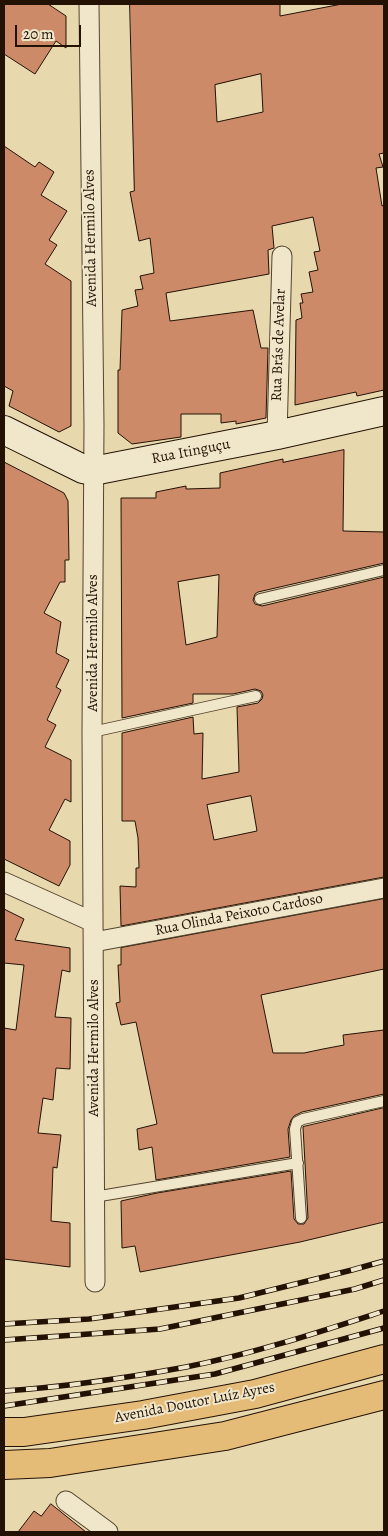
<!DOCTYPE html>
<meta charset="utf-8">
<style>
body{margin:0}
#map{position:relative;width:388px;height:1536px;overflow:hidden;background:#e8d8ae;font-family:Alegreya,serif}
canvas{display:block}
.frame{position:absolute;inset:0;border:5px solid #231204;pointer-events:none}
.scale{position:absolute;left:15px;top:25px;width:66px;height:22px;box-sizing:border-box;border:2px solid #231204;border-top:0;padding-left:6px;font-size:15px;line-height:18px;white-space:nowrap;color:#231204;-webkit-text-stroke:4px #f0e6ca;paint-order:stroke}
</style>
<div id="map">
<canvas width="388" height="1536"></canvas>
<div class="frame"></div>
<div class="scale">20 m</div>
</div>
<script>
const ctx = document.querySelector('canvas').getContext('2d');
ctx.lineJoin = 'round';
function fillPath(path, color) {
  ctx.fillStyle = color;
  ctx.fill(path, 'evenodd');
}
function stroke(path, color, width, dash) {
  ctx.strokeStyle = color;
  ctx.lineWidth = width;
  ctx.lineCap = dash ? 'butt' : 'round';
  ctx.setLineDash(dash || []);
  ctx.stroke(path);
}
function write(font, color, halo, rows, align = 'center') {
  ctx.font = font + ' Alegreya,serif';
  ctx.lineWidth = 4;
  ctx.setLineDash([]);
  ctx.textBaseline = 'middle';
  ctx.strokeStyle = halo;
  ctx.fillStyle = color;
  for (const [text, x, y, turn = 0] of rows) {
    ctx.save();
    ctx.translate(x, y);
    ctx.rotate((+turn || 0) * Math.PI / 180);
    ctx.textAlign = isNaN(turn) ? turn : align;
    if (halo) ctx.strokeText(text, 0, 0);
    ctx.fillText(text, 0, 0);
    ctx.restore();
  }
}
const building = new Path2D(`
 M4,4H48L66,16V48L56,41L35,74L4,54Z
 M130,4H280V16L342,4H384V153L379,154L383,167L376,168L382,206L384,205V390L357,396L356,392L295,405L296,320L302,318L300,303H303L301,294L313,292L309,272L318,270L314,252L320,251L313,217L272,226L274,248L268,250L269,274L166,293L170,321L253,310L261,348H268L266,418L236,424V421L221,423V414H181V437L132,444L118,433V370H120L122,310L138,306L135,290L143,289L140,276L154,273L150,238L139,241L130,192L134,191ZM261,74L263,112L217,122L215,85Z
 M4,146L35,167L39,162L54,172L41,195L67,211L49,240L57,245L45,264L71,281V426L59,432L9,406L13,391L4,386Z
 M344,450L343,531L384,532V563L258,592L255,594L253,600L255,604L262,606L384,577V877L121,926L120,886L136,887V868H139L138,838L135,821H122V733L193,717L194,734L203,733L202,779L239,772L237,707L258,703L262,699L263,695L261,691L255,689L233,694H193V703L122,718L121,498H156V492L186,486V489L220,488V473L283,459V462ZM219,575L217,637L186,645L178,582ZM251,796L257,831L214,840L207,805Z
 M4,462L64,493L68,501L69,560H65V582H60L44,613L61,622L56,653L69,660L56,687L61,690L47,720L56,725L45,747L71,760V802L65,799L49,830L70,841V865L59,886L4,859Z
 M384,899V969L261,995L273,1053H304L323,1049L344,1045L343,1035L384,1030V1094L302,1112L294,1116L291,1120L288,1129L290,1157L156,1180L152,1147L139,1150L137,1129L157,1124L136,1022L121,1025L116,1003L120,1002L118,965H121V948Z
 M4,909L24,919L15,940L70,948V972L62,970L55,1017L71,1018L70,1069L56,1068L53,1100L43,1098L38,1133L61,1135L57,1168L53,1167L51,1221L70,1223V1267L4,1259V1028L16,1030L24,965L4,963V964Z
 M384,1108V1222L300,1242L140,1272L135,1246L122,1248L121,1201L157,1193L291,1171L294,1219L298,1224H304L308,1218L303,1127Z
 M51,1504L86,1532H18L34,1511L41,1516Z`);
const lane = new Path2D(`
 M260,599L384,570
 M92,732L256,696
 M94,1197L298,1163
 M301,1218L295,1129L297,1122L303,1119L384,1101`);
const street = new Path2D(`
 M89,4L94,425L92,732L95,1282
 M277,435L282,256
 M4,882L93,922
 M94,942L384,888
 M66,1501L108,1532`);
const secondary = new Path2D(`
 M4,430L83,469L93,471L277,435L384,411`);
const highway = new Path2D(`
 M4,1432H24L143,1415L255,1394L384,1359
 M4,1465L50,1463L225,1436L384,1395`);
const rail = new Path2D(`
 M4,1324L89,1319L239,1298L352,1270L384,1261
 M4,1340L160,1329L355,1289L384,1280
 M4,1391C65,1387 126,1378 186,1367C253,1354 319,1332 384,1311
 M4,1406L215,1374L384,1328`);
const streetNames = [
 ["Avenida Hermilo Alves",91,238,-91],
 ["Rua Brás de Avelar",279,345,-88],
 ["Rua Itinguçu",191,452,-11],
 ["Avenida Hermilo Alves",93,643,-90],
 ["Rua Olinda Peixoto Cardoso",239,915,-11],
 ["Avenida Hermilo Alves",94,1048,-90],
 ["Avenida Doutor Luíz Ayres",195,1403,-11]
];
fillPath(building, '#cc8a69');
stroke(building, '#231204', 1);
stroke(lane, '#54442e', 12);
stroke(street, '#54442e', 21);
stroke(secondary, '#231204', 30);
stroke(highway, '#231204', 30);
stroke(lane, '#f0e6ca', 10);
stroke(street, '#f0e6ca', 19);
stroke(secondary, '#f0e6ca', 28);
stroke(highway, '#e4bc77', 28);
stroke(rail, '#231204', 5.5);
stroke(rail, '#f0e6ca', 4, [11]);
write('15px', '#231204', '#f0e6ca', streetNames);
</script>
